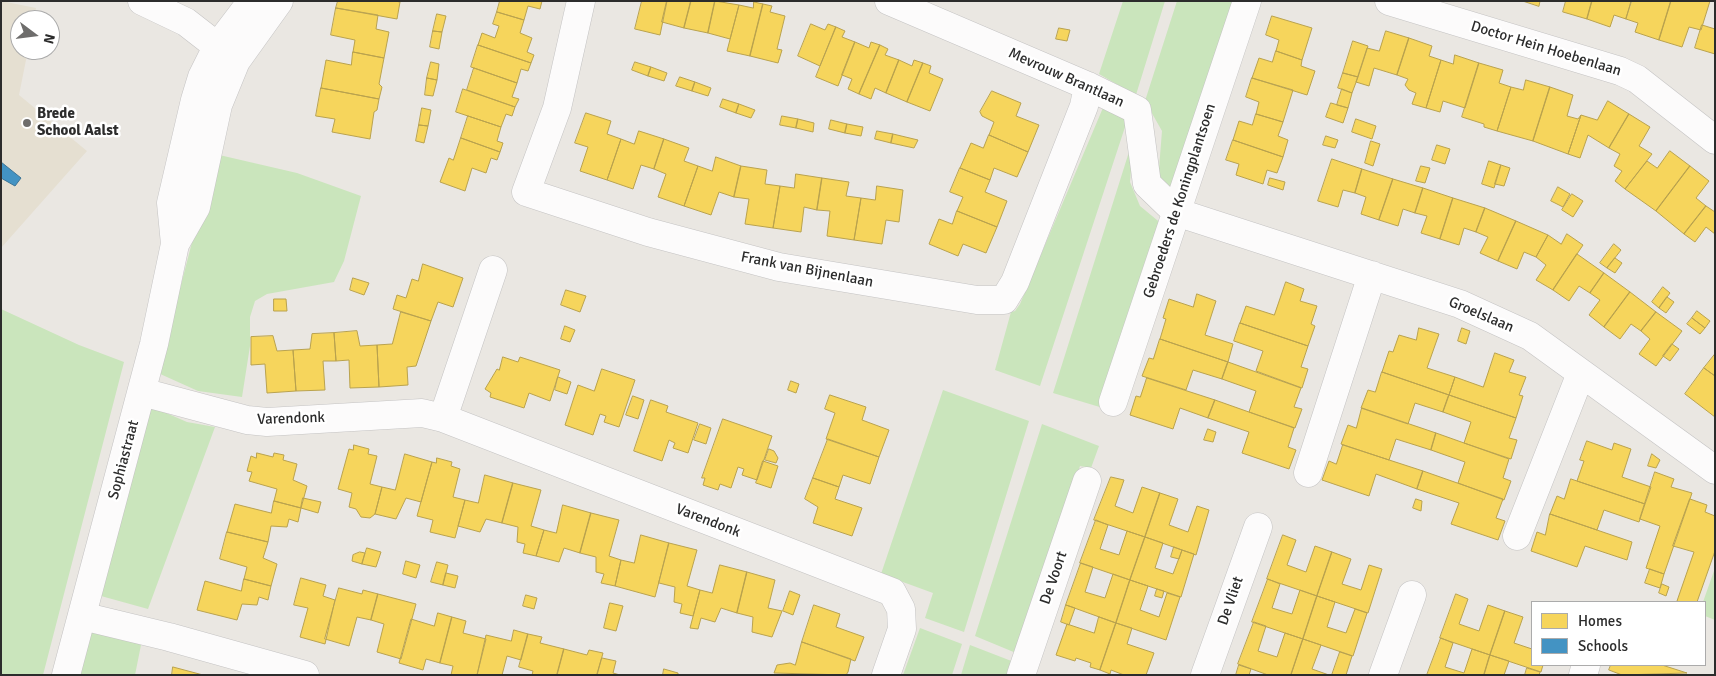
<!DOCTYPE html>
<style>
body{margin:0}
#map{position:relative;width:1716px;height:676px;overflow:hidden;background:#eae7e2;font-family:Signika,sans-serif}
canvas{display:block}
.frame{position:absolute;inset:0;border:2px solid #2c2c2c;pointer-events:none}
.legend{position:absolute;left:1531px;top:601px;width:175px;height:65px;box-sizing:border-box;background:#fff;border:1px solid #ababab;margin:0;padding:6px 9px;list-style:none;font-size:15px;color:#2c2c2c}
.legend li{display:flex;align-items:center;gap:10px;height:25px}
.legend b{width:25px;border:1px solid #ababab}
.north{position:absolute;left:10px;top:10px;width:50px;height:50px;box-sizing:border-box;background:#fff;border:1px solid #ababab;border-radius:50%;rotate:105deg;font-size:14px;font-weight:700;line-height:20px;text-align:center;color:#2c2c2c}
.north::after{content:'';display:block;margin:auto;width:18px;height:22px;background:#6e6d6c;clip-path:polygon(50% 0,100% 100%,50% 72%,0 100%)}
</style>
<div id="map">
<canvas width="1716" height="676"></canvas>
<div class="frame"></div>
<ul class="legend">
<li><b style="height:14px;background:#f6d55c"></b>Homes</li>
<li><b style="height:14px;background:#4393c3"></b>Schools</li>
</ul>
<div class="north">N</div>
</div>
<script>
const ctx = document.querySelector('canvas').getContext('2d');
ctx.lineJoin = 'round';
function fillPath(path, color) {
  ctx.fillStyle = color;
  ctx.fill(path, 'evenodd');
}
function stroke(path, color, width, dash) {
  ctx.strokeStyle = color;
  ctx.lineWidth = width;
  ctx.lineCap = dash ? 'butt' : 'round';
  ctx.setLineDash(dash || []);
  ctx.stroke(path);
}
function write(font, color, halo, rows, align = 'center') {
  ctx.font = font + ' Signika,sans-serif';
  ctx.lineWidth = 5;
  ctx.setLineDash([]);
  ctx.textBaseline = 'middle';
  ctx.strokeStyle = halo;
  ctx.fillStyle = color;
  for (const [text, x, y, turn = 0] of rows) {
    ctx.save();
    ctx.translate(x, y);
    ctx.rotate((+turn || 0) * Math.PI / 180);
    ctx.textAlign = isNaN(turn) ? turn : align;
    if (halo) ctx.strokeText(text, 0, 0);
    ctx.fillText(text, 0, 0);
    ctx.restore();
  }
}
const education = new Path2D(`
 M1,1L36,8L34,20H20V50H28L19,95L87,151L1,248Z`);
const green = new Path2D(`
 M1123,1H1165L1135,98L1130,92L1099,74Z
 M1177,1H1234L1170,198L1158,181L1162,131L1145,101Z
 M1105,103L1125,116L1126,124L1040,386L995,370L1011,312L1015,311L1020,304Z
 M1134,136L1130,182L1140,206L1163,225L1103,408L1053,393Z
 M215,154L297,173L361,196L344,261L334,282L267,294L255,301L250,317V346L242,397L198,391L158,373Z
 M1,309L79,345L124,362L43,675H1Z
 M943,390L1029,421L964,632L925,618L933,593L881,574Z
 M150,406L187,422L215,427L148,609L101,596Z
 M1042,424L1099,446L1091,468L1080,466L1016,653L975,636Z
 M1715,568V620L1705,616L1703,602Z
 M92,627L142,640L135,675H80Z
 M920,628L962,644L952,675H903Z
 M970,645L1014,662L1010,675H961Z`);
const homes = new Path2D(`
 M338,1H395L400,2L397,19L336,8Z
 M500,1H542L540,9L528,6L524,20L497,12Z
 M642,1H667L660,35L635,29Z
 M667,1H691L684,28L662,22Z
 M691,1H715L708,33L684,28Z
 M715,1L739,5L730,39L708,33Z
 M1523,1H1540L1539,6Z
 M1566,1H1592L1587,19L1563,12Z
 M1592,1H1631L1626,19L1614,15L1610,27L1587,19Z
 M1632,1H1671L1659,40L1635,32L1638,23L1626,19Z
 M1671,1H1710L1701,30L1689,27L1682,47L1659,40Z
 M754,2L763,4L750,56L727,51L739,5L753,8Z
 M763,4L772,6L770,12L785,16L777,49L782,50L778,63L750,56Z
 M336,8L378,15L376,29L389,32L384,58L353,52L355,40L331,35Z
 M497,12L524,20L520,33L532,38L527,52L534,55L531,63L478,45L482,33L495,38L499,26L493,24Z
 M437,14L446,16L442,32L433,31Z
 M1272,16L1312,28L1302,60L1276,51L1279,40L1266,35Z
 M811,24L825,30L828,24L836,27L820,66L798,56Z
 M1702,25L1715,29V54L1695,48Z
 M836,27L845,31L842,37L855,42L838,86L816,77Z
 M1059,28L1070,30L1067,41L1056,39Z
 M433,31L442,32L439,49L430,47Z
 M1386,31L1409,38L1397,75L1374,68L1369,86L1356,82L1367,48L1379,51Z
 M1409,38L1432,46L1429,56L1441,60L1426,108L1412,104L1416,93L1409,90L1405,85L1408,79L1397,75Z
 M1353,41L1368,46L1358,77L1343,73Z
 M855,42L869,48L871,42L880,45L859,94L848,89L852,79L842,75Z
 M478,45L531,63L528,71L521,69L517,83L471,67Z
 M880,45L888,49L885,55L899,60L886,93L875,88L871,99L859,94Z
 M1276,51L1302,60L1301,66L1315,71L1307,95L1252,78L1259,58L1272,62Z
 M353,52L384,58L379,84L382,87L379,99L321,88L326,60L351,65Z
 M1455,55L1479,63L1465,108L1443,101L1440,112L1426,108L1441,60L1453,64Z
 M899,60L912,66L914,60L923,63L907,102L886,93Z
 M431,62L439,64L437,80L427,78Z
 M635,62L651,67L648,76L632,70Z
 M923,63L931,66L929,73L943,79L930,111L907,102Z
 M1479,63L1503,70L1499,83L1511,87L1497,131L1484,127V124L1462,117Z
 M651,67L667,73L664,81L648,76Z
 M474,68L517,83L512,97L519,99L515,107L467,90Z
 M1343,73L1358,77L1352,93L1338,88Z
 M680,77L695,82L692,91L676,86Z
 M427,78L437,80L433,96L425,95Z
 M1252,78L1293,90L1283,122L1256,114L1259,102L1246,97Z
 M1526,80L1550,87L1533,141L1497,131L1511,87L1523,90Z
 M695,82L711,88L708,96L692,91Z
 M1550,87L1573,95L1567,116L1578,119L1581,115L1568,154L1533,141Z
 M321,88L379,99L377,110L374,112L370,139L332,132L335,119L316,116Z
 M463,89L515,107L512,116L506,114L501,127L456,112Z
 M1342,89L1352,93L1348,108L1337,105Z
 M992,91L1021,103L1016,116L1039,125L1028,152L989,135L994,122L982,116L980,112Z
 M723,99L739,104L736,113L720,107Z
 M1608,101L1629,114L1609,148L1588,135L1580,158L1568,154L1581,115L1597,120Z
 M1331,103L1348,108L1343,123L1326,117Z
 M739,104L755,110L751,118L736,113Z
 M422,108L431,110L428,126L419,125Z
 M586,113L611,121L607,134L621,139L607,180L580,171L588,147L575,143Z
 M1256,114L1283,122L1278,136L1288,140L1283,157L1233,140L1239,121L1252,125Z
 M1629,114L1650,127L1639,146L1652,154L1625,189L1615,181L1622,171L1614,166L1620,154L1609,148Z
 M468,116L501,127L497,141L503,143L500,152L461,138Z
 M782,116L798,119L796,128L780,125Z
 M798,119L814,123L813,132L796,128Z
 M1356,119L1376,126L1372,139L1352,132Z
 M831,120L847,124L845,133L829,129Z
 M847,124L863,127L861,136L845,133Z
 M419,125L428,126L424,143L416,141Z
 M639,131L664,139L654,169L641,165L633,189L607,180L621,139L634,144Z
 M877,131L893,134L891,143L875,139Z
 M893,134L918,140L914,148L891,143Z
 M989,135L1028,152L1017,177L994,168L990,180L960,168L971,143L983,148Z
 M1326,136L1338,140L1335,148L1323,145Z
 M461,138L500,152L497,160L491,158L486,173L472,168L465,191L440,182L449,158L453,160Z
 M664,139L689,148L684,161L698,166L684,206L658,197L666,174L654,169Z
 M1233,140L1283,157L1277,173L1267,170L1263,184L1236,175L1239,164L1226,160Z
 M1371,141L1380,144L1373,166L1365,163Z
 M1437,145L1450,149L1445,164L1432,160Z
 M1670,151L1690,166L1656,211L1625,189L1647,161L1657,168Z
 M716,157L741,166L734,197L719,192L711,215L684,206L698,166L712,171Z
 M1332,159L1362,169L1355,193L1343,190L1338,207L1318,201Z
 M1489,161L1501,165L1494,188L1482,184Z
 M1501,165L1510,168L1504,186L1495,184Z
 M741,166L767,170L765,184L780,186L773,228L745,224L749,199L734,197Z
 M1421,166L1430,168L1425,183L1416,181Z
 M1690,166L1709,181L1696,198L1706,206L1684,234L1656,211Z
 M960,168L990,180L985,192L1007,201L997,227L957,211L963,197L950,192Z
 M1362,169L1393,179L1379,220L1361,214L1366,197L1355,193Z
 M796,174L822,178L817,210L804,207L801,232L773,228L780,186L794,188Z
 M822,178L849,182L846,196L861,198L854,240L827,236L830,211L817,210Z
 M1270,178L1285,182L1283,190L1268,185Z
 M1393,179L1423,188L1415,213L1403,209L1398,226L1379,220Z
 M877,186L903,190L899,222L886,220L882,244L854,240L861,198L875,200Z
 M1558,187L1570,194L1563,207L1551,201Z
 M1423,188L1453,198L1440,239L1421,233L1427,216L1415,213Z
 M1572,194L1583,201L1573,217L1562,210Z
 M1453,198L1485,208L1476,232L1464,228L1459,245L1440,239Z
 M1706,206L1715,212V234L1706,227L1695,242L1684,234Z
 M1485,208L1516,221L1498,261L1480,253L1488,237L1476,232Z
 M957,211L997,227L986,253L963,244L958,256L929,244L939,219L952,224Z
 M1516,221L1548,235L1536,257L1524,252L1517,269L1498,261Z
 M1567,234L1583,245L1553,290L1536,280L1546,265L1536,257L1548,235L1561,244Z
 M1614,244L1621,250L1607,268L1600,263Z
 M1577,254L1604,273L1590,293L1579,286L1569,301L1553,290Z
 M1615,258L1622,263L1615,273L1607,268Z
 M423,264L463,278L453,307L438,302L431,321L393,309L397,295L406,298L412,279L418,281Z
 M1604,273L1630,292L1604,327L1589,315L1600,300L1590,293Z
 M353,278L369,283L364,295L350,290Z
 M1286,282L1304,289L1300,301L1317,306L1311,324L1315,326L1308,346L1240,323L1246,306L1274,315Z
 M1663,287L1670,293L1659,308L1652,302Z
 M566,290L586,296L580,312L561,305Z
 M1630,292L1656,312L1641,331L1631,324L1620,339L1604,327Z
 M1197,294L1216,301L1205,335L1233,344L1228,362L1160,339L1166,319L1163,318L1169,299L1193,307Z
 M1667,297L1674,302L1666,313L1659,308Z
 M274,299H286L287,311H274Z
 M1697,311L1710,321L1705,328L1692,318Z
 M401,312L431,321L416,366L407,367L408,385L379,387L377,345L392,344Z
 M1656,312L1682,331L1656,366L1639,354L1650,339L1641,331Z
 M1692,318L1705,328L1700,334L1687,324Z
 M1240,323L1308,346L1301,367L1308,369L1302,388L1256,371L1263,351L1234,341Z
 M565,326L575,330L570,342L561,339Z
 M1419,328L1439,334L1427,368L1455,377L1449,395L1382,372L1389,351L1393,352L1399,335L1416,340Z
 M1462,328L1470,331L1466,344L1458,341Z
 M357,331L360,346L377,345L379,387L350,388L349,360L336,361L334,333Z
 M334,333L336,361H323L325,390L296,391L293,350L310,349L312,334Z
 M273,336L277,351L293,350L296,391L267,393L265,364L251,365V337Z
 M1160,339L1228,362L1222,379L1193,370L1186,390L1142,376L1149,358L1153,359Z
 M1672,344L1679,349L1670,361L1663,356Z
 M1495,353L1514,360L1509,372L1526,377L1519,395L1523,396L1516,418L1449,395L1455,377L1483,387Z
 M1715,354V376L1704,368Z
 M503,357L518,362L520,357L560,370L550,401L529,393L524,408L490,397L491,393L485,389L497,369L499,370Z
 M1228,362L1301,388L1294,407L1302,409L1295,428L1249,412L1256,391L1222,379Z
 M1704,368L1715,376V417L1685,394Z
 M602,369L635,380L619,427L604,422L606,416L600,414L593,435L565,425L578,385L594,391Z
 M1382,372L1449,395L1443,412L1415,403L1408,424L1361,408L1368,390L1375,392Z
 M558,377L571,382L567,394L555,390Z
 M1147,378L1215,400L1208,418L1180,408L1173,429L1130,415L1136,396L1140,397Z
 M791,381L799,384L796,393L788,390Z
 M830,395L866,407L862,420L889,430L879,457L826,439L835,413L825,409Z
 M1449,395L1516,418L1509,438L1517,440L1511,459L1464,443L1471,422L1443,412Z
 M633,396L644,400L638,419L626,415Z
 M651,400L668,406L666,412L698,423L688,453L673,448L675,443L669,440L662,461L634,451Z
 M1215,400L1294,428L1288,447L1296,450L1289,469L1242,453L1249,432L1208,418Z
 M1362,408L1436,433L1431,450L1396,439L1389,460L1341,444L1348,425L1356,428Z
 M723,419L772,436L757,480L742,475L744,469L738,467L731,488L720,484L718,490L703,485L705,478H702Z
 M700,424L711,428L706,444L694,440Z
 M1208,429L1216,432L1213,442L1204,440Z
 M1436,433L1509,459L1503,478L1511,481L1504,500L1458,483L1465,462L1431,450Z
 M828,439L879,457L870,484L843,475L839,487L813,478Z
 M1587,441L1612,450L1614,443L1631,449L1622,477L1651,487L1645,504L1577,481L1584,461L1580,460Z
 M354,445L369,449L368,454L377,456L370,484L382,487L375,514L370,518L361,517L356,509L349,507L352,493L338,489L349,449L353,450Z
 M1343,445L1423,471L1417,489L1376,474L1369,496L1322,480L1329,461L1336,464Z
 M769,449L774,451L778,458L776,463L765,460Z
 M257,453L273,457L274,453L284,455L283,460L297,464L293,480L307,486L301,508L274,501L277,489L249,481L252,472L247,471L251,456L256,458Z
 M405,454L432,462L421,502L406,498L396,519L375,514L382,487L395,490Z
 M1652,454L1660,460L1656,468L1648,466Z
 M437,458L452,462L451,466L460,469L453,497L465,500L455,538L430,532L433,520L417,516L432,462L436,463Z
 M763,461L778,466L771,488L756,483Z
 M1423,471L1503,499L1496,518L1505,521L1498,540L1451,524L1459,503L1417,489Z
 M1655,472L1674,479L1671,487L1692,493L1664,574L1646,568L1660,526L1640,519Z
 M485,475L513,483L502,523L486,519L480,532L458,526L465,500L478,503Z
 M1111,477L1124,480L1115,506L1133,513L1142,487L1160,493L1145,537L1094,520Z
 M813,478L839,487L835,499L862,508L852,536L813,523L818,507L805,499Z
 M1571,479L1645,504L1639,522L1604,510L1597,530L1550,514L1557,496L1564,499Z
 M513,483L541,490L531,526L544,530L536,556L523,553L525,544L517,542L518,527L502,523Z
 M1160,493L1178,499L1169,525L1188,532L1197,506L1209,510L1196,555L1145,537Z
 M303,498L321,502L318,513L301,508Z
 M1416,499L1422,501L1421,511L1413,508Z
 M1690,499L1707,505L1705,512L1715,516V551L1697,602H1680L1677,601L1694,552L1673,546Z
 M274,501L301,508L298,522L289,519L287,527L271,526L268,542L227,532L235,504L271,513Z
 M563,505L591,513L580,553L564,548L559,562L536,556L544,530L556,533Z
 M591,513L619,520L609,556L621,560L615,586L601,583L604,574L596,572V557L580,553Z
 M1550,514L1632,542L1627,560L1585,546L1577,567L1531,551L1537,532L1545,535Z
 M1096,520L1108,525L1100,549L1119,555L1127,531L1145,537L1130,580L1080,563Z
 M227,532L268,542L263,558L277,564L271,586L244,579L247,567L220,559Z
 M641,535L669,543L655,597L615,586L621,560L634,563Z
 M1283,535L1296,540L1287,565L1306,572L1315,546L1332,552L1317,596L1267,579Z
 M1145,537L1163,543L1155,568L1173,574L1182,550L1194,554L1181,597L1130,580Z
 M669,543L697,550L687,586L700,590L693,616L680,613L682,604L674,602L675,587L659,583Z
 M1174,547L1182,550L1179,559L1171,557Z
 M367,548L381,552L376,567L362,564Z
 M360,552L365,553L362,564L352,561L353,555Z
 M1332,552L1351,559L1342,584L1361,590L1369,565L1382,569L1368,613L1317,596Z
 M406,561L420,565L416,578L403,574Z
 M437,562L448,565L443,585L431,582Z
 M1081,563L1093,567L1085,592L1105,598L1113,574L1130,580L1116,623L1066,605Z
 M720,565L747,572L737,613L721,608L715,622L701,618L698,629L690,628L700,590L712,593Z
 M1650,569L1664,574L1660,588L1645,583Z
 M747,572L775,580L768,608L782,611L772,637L752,632L753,617L737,613Z
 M446,573L458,576L455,588L443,585Z
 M301,578L326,585L323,596L335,600L325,644L300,637L308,608L294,605Z
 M244,579L271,586L268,600L259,597L257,605L242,604L237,620L197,610L205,581L241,591Z
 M1268,579L1280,584L1272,608L1292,614L1300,590L1317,596L1303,639L1252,622Z
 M1130,580L1148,586L1140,610L1159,617L1167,593L1180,597L1166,640L1116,623Z
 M1662,584L1669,587L1666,596L1659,593Z
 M339,588L362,594L363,590L378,594L371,620L357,617L349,646L325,639Z
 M1157,589L1164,591L1162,598L1155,596Z
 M790,591L800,595L793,615L783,611Z
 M378,594L416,604L401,659L377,652L384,624L371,620Z
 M1456,594L1468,599L1459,624L1479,631L1488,605L1505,611L1490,655L1440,638Z
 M526,595L537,598L534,609L523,606Z
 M1317,596L1335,602L1327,627L1346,633L1355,609L1367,613L1353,656L1303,639Z
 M610,603L623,606L616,631L604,628Z
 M814,605L840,614L836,627L864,637L855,661L802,642Z
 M1066,605L1075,608L1069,625L1061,622Z
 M1505,611L1523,617L1514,643L1532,649V665H1543L1541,672L1490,655Z
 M438,613L452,617L440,663L426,659L423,670L399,663L411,619L434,626Z
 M452,617L466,621L463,633L486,639L477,675H451L453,666L440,663Z
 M1099,617L1116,623L1100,670L1090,667L1091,663L1076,658L1075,661L1056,655L1067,624L1094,633Z
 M1254,622L1266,626L1258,651L1277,657L1285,633L1303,639L1291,675H1268L1238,664Z
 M1116,623L1132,628L1127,644L1154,653L1146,675H1124L1111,670L1110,674L1100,670Z
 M514,630L528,634L521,660L507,656L502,675H477L486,635L511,641Z
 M528,634L542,637L540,643L564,649L557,675H532L533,671L519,667Z
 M1441,638L1453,643L1445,667L1464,673L1472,649L1490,655L1484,675H1427Z
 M1303,639L1321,645L1312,669L1329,675H1291Z
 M802,642L851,659L848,672L846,675L774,673L777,665L790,663L795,665Z
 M564,649L587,655L589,650L603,653L597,675H557Z
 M1340,652L1352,656L1346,675H1332Z
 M1490,655L1509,661L1504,675H1484Z
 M602,658L616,661L613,673L620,675H597Z
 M1239,665L1251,669L1249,675H1236Z
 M1611,665H1662L1687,673L1622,675L1609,670Z
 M173,667L203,675H172Z
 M1527,668L1540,672L1539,675H1525Z
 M664,669L678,673V675H663Z`);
const schools = new Path2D(`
 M1,162L21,178L15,186L1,178Z`);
const minor = new Path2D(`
 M142,1L186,22L231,57
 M581,1L557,108L526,192L648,232L779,267L977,300H1004L1015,282L1084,106L1088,86
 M889,1L1088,86L1137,110L1147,184L1176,212L1460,304L1530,336L1715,470
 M1389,1L1620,71L1637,79L1715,140
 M175,244L196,207L218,105L236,61L279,1
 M142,392L247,420L267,422L422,413L443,418L892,592L901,609L902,629L886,675
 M1113,402L1247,1
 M443,418L493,270
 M1308,473L1372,275
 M1517,536L1581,373
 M82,616L169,637L305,675
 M66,675L154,344L175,244L171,203L195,100L202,77L217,47L252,1
 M1021,675L1087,481
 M1205,675L1258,527
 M1383,675L1412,595
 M1583,675L1586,665`);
const markers = [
 [27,123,5,"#6e6d6c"]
];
const streetNames = [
 ["Doctor Hein Hoebenlaan",1546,49,17],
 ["Mevrouw Brantlaan",1066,78,24],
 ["Gebroeders de Koningplantsoen",1180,201,-72],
 ["Frank van Bijnenlaan",807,270,11],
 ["Groelslaan",1481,315,23],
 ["Varendonk",291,419,-2],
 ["Sophiastraat",124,460,-75],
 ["Varendonk",708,521,21],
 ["De Voort",1054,578,-71],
 ["De Vliet",1231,601,-71]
];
const poiNames = [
 ["Brede",37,114],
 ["School Aalst",37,131]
];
fillPath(education, '#e5dfd1');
fillPath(green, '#cae5bc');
fillPath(homes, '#f6d55c');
stroke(homes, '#b9a24e', 1);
fillPath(schools, '#4393c3');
stroke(schools, '#3c7496', 1);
stroke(minor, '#c4c3c3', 29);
stroke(minor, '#fcfbfb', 28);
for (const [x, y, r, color] of markers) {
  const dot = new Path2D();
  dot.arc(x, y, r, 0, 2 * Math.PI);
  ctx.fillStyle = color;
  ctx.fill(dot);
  stroke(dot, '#fff', 2);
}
write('15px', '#2c2c2c', '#fff', streetNames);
write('bold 15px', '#2c2c2c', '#fff', poiNames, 'left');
</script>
